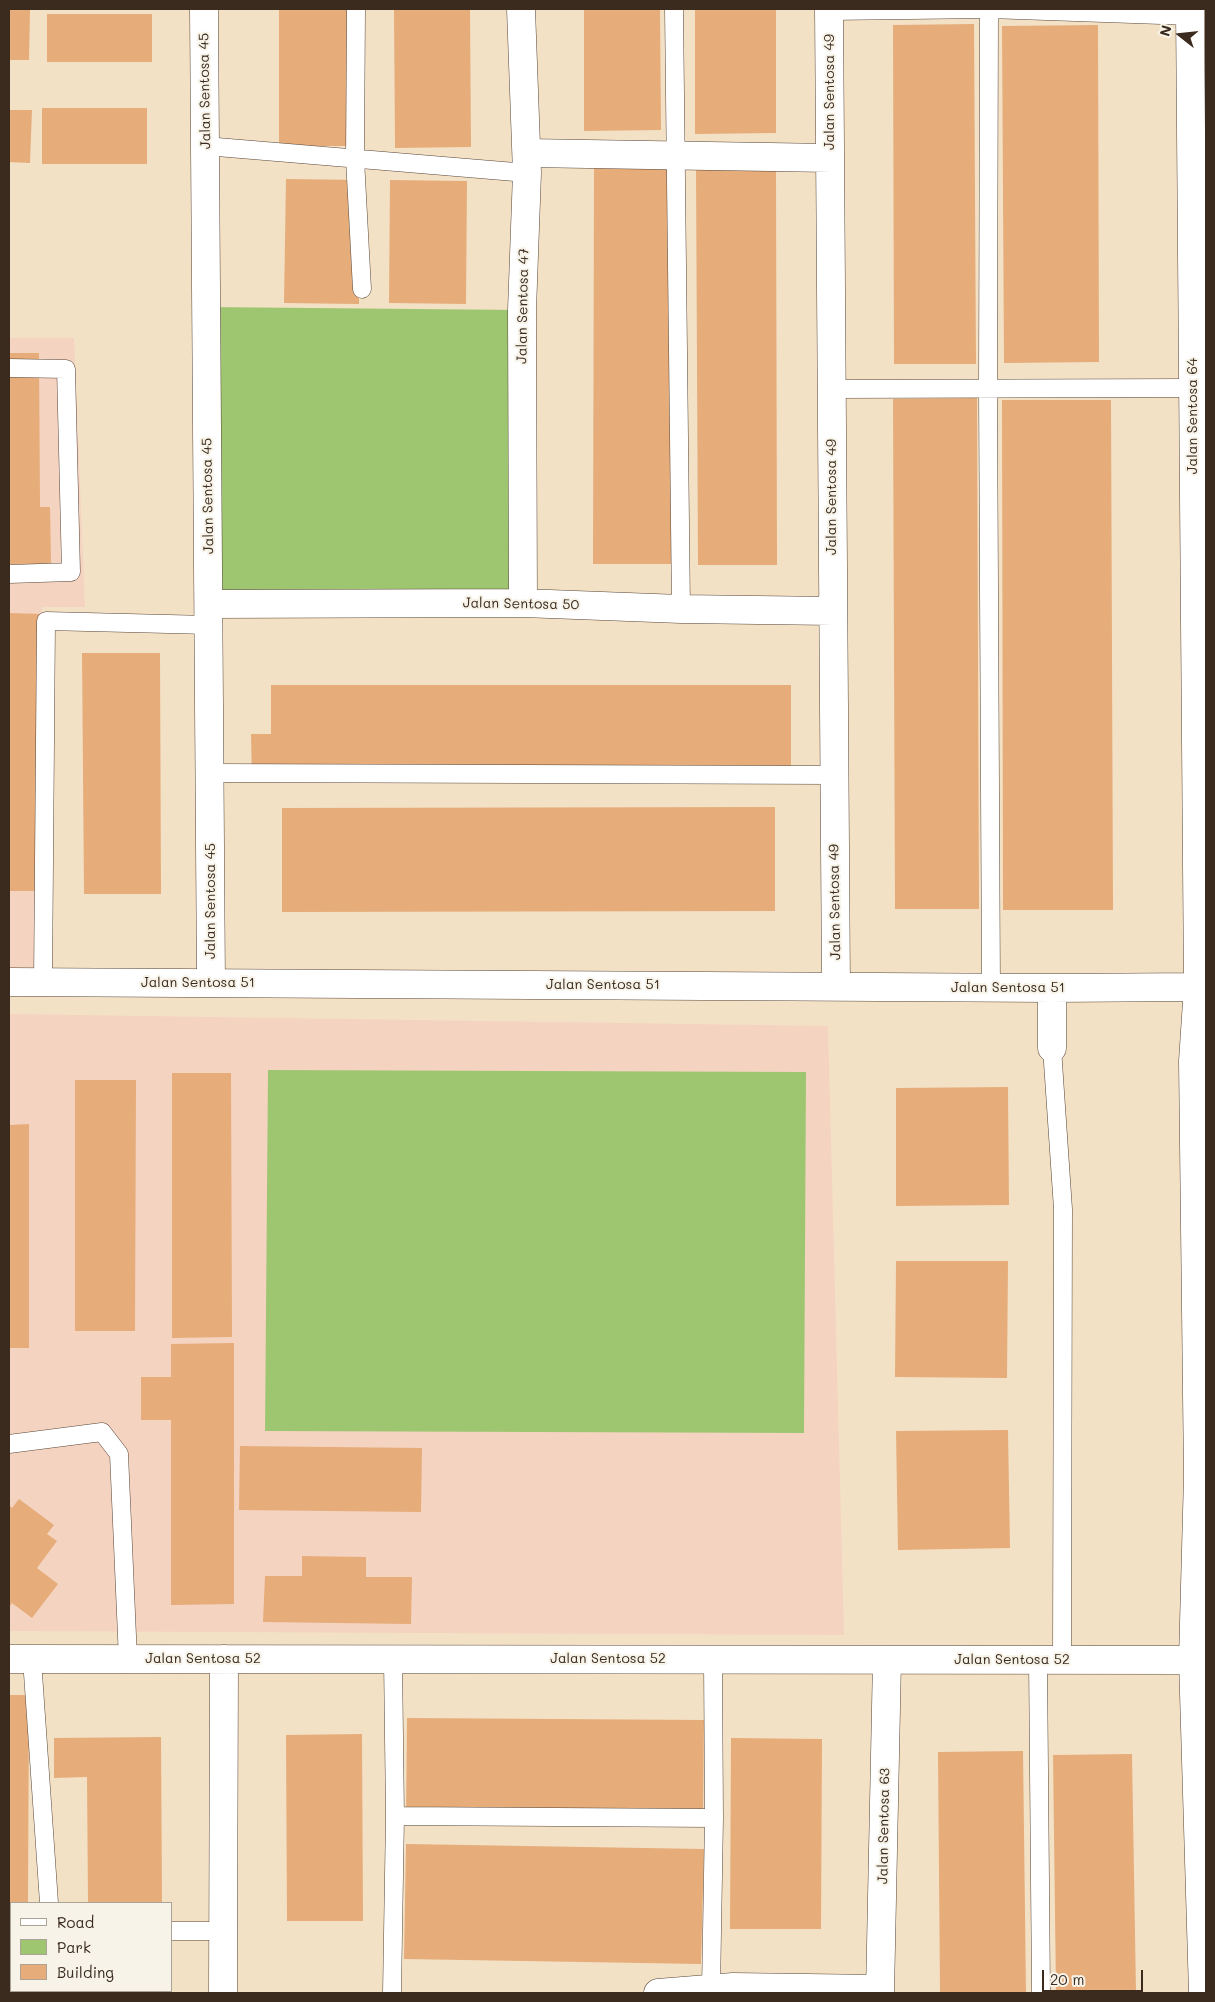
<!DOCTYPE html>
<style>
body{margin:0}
#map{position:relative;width:1215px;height:2002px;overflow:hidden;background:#f3e1c6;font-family:Mali,sans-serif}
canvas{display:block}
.frame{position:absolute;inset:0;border:10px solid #3b2a1e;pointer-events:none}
.legend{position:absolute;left:10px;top:1902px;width:162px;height:90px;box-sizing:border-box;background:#f7f3e8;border:1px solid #aca397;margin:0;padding:6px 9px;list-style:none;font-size:15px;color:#3b2a1e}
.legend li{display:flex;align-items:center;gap:10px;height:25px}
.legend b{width:25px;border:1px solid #aca397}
.north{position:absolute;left:1155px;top:10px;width:50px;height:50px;-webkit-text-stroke:4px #f7f3e8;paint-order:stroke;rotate:286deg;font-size:14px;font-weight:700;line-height:20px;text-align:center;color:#3b2a1e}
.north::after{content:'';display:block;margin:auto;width:18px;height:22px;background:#3b2a1e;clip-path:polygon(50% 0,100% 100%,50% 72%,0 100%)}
.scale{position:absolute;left:1042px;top:1970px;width:101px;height:22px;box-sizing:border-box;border:2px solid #3b2a1e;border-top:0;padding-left:6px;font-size:15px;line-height:18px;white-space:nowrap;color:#3b2a1e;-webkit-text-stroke:4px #f7f3e8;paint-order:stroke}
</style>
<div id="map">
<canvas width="1215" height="2002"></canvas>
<div class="frame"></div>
<ul class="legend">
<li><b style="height:6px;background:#fff"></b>Road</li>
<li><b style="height:14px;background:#9ec671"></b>Park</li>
<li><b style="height:14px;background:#e6ac7a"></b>Building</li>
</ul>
<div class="north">N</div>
<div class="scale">20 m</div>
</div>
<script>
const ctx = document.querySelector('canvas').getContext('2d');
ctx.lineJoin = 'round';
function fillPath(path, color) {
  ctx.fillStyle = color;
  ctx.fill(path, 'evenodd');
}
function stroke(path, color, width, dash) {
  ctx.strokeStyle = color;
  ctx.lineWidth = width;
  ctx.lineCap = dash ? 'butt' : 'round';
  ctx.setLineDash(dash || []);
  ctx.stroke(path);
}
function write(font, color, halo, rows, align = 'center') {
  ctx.font = font + ' Mali,sans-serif';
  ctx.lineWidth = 4;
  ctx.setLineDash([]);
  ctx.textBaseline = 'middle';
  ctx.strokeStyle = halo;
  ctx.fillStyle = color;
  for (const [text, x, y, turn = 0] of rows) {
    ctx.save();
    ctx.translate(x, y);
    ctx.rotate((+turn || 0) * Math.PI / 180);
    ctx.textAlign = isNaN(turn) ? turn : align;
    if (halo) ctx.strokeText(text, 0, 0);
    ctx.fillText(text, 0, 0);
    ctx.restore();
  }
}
const built = new Path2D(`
 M9,338H74L85,607H42L35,969L9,968Z
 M9,1014L828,1026L844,1635L9,1631Z`);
const green = new Path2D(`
 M206,307L522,310L523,603L209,604Z
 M268,1070L806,1072L804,1433L265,1431Z`);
const building = new Path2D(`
 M279,9H356L357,146H279Z
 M394,9H470L471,147L395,148Z
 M584,9H660L661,130L584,131Z
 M695,9H776V133L695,134Z
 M9,10H30L29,60H9Z
 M47,14H152V62H47Z
 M974,24L976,364H894L893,25Z
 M1098,25L1099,362L1004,363L1002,26Z
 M42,108H147V164H42Z
 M9,110H32L30,163L9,162Z
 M696,166H776L777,565H698Z
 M594,167H671V564H593Z
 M286,179L361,180L359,304L284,303Z
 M390,180L467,181L466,304L389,303Z
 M9,353H39L40,507H50L51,564H9Z
 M977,398L979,909H895L893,399Z
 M1002,400H1111L1113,910H1003Z
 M9,613L41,614L39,891H9Z
 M82,653H160L161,894H84Z
 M271,685H791V782H252L251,734H271Z
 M775,807V911L282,912V808Z
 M172,1073H231L232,1337L172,1338Z
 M75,1080H136L135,1331H75Z
 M1008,1087L1009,1205L896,1206V1088Z
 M29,1124V1348H9V1125Z
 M896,1261H1008L1007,1378L895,1377Z
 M234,1343V1604L171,1605V1420H141V1377H171V1344Z
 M1008,1430L1010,1548L898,1550L896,1431Z
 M240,1446L422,1448L421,1512L239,1510Z
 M19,1499L54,1525L47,1534L57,1541L37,1568L58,1584L32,1618L12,1603L9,1607V1505L12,1508Z
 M302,1556L366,1557V1577H412L411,1624L263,1622L265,1576H302Z
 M9,1695H29L28,1903H11V1913H9Z
 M407,1718L704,1720L703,1822L406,1820Z
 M362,1734L363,1921H287L286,1735Z
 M161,1737L162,1903H88L87,1777L54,1778V1738Z
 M731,1738L822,1739L821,1929H730Z
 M1023,1751L1026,1993H940L938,1752Z
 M1132,1754L1136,1993H1056L1053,1755Z
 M406,1844L704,1849L701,1964L404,1959Z
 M9,1944H11V1991H45V1993H9Z
 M71,1991H156V1993H71Z`);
const lane = new Path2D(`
 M356,9L355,159L362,289
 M674,9L681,609
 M989,9L988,388L991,988
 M829,11L989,9L1190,16
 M205,146L527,173
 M9,368L66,369L71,572L9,574
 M831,389L1193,388
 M210,773L834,775
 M43,982L46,621L209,625
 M1052,1048L1063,1209L1062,1660
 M9,1444L102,1432L119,1454L128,1659
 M32,1659L49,1903
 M1038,1660L1041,1993
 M395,1816L714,1818
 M9,1929H11
 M171,1931H224
 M711,1989L714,1818L713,1660
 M53,1991V1993
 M392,1993L395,1816L393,1659`);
const street = new Path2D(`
 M204,9L211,983
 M521,9L527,173L522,310L523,603
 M829,9L836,986
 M1190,9L1198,987L1193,1061L1198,1476L1193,1660L1203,1993
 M527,153L830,158
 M209,604L523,603L681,609L833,611
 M9,982L1052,988L1198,987
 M1052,988V1048
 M9,1659L1206,1660
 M223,1993L224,1659
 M658,1993L733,1987L880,1989
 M880,1993L887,1660`);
const streetNames = [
 ["Jalan Sentosa 45",205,91,-91],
 ["Jalan Sentosa 49",830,92,-90],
 ["Jalan Sentosa 47",523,306,-89],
 ["Jalan Sentosa 64",1193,416,-90],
 ["Jalan Sentosa 45",208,496,-91],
 ["Jalan Sentosa 49",832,497,-90],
 ["Jalan Sentosa 50",521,604,1],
 ["Jalan Sentosa 45",211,901,-90],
 ["Jalan Sentosa 49",835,902,-91],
 ["Jalan Sentosa 51",198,983],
 ["Jalan Sentosa 51",603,985],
 ["Jalan Sentosa 51",1008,988],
 ["Jalan Sentosa 52",203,1659],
 ["Jalan Sentosa 52",608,1659],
 ["Jalan Sentosa 52",1012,1660],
 ["Jalan Sentosa 63",884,1826,-89]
];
fillPath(built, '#f5d3c1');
fillPath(green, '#9ec671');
fillPath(building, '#e6ac7a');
stroke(lane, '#574537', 19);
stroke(street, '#574537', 29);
stroke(lane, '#fff', 18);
stroke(street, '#fff', 28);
write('14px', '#3b2a1e', '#f7f3e8', streetNames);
</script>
